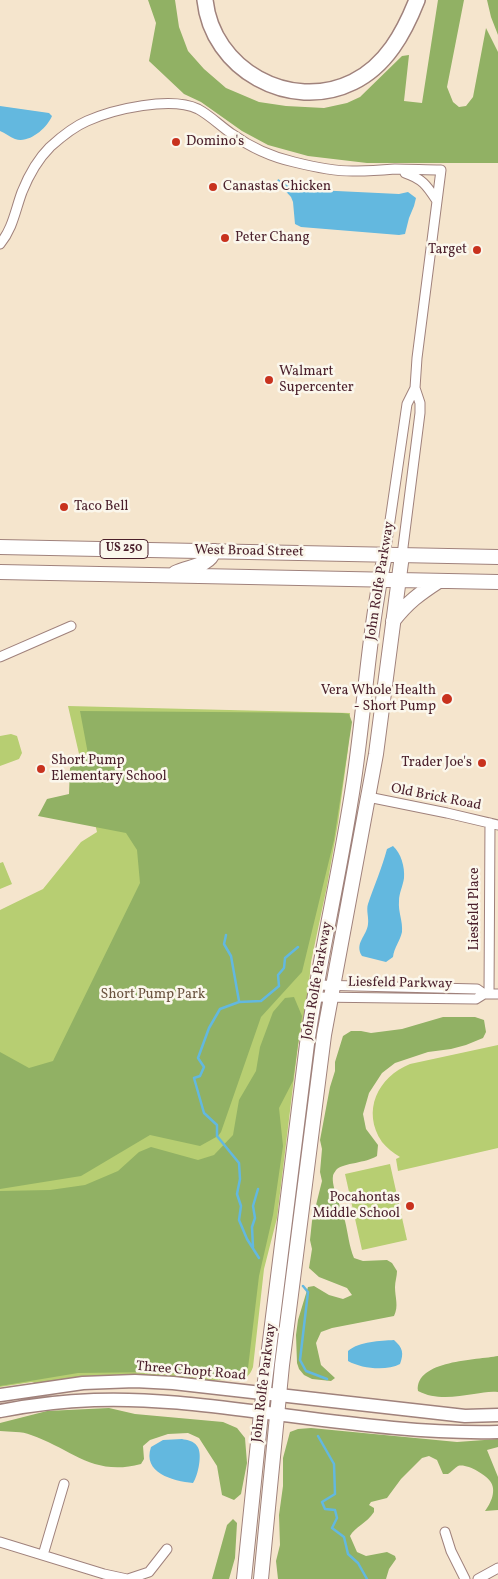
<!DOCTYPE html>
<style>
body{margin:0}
canvas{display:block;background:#f5e5cd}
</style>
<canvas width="498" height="1579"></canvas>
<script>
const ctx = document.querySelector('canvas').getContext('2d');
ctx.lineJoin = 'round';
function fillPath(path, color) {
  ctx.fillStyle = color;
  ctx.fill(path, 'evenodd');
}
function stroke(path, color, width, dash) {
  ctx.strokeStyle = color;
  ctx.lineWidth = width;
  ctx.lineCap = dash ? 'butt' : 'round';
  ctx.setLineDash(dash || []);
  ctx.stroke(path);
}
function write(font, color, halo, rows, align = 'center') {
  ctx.font = font + ' Vollkorn,serif';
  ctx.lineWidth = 5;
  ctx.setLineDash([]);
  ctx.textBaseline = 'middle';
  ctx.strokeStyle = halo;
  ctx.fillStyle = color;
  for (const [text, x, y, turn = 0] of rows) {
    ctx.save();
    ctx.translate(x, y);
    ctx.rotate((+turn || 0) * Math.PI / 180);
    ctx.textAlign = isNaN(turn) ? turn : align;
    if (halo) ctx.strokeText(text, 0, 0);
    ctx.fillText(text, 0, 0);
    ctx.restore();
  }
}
const green = new Path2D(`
 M68,706L350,713L348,749L338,823L327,886L311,962L308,995L298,1045L277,1218L264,1269L253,1367C250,1376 246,1378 238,1380L135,1381L46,1387L32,1382L0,1387V910L43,889L81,842L97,832Z
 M11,734L17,736L22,753L19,759L0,766V736Z
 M3,862L12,884L0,889V863Z
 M498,1045V1148L398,1171L396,1159L400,1157C393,1153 387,1148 382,1142C361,1111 378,1077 410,1064Z
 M390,1164L407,1240L362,1250L345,1174Z`);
const forest = new Path2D(`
 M148,0H175L179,27L188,51L204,69L226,88L259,102L286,106L324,108L347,103L360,97L402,56L409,55L404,101L422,103L438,0H464L447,87L453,102L459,107L466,106L473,97L486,28L498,52V163H367L308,156L268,145L242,131L201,102L184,94L149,61L156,23Z
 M487,0H498V35L491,17Z
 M80,711L342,713L349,714L352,722L334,840L302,972L261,1017L221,1132L218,1136L200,1146L150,1135L81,1176L0,1189V1052L29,1068L53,1061L140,883L137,850L126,833L38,816L47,799L69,794L70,768L88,754Z
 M294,997L302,1016L293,1081L279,1108L283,1146L273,1215L259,1276L248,1368L233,1379L158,1372L78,1373L0,1386V1191L50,1190L85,1185L118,1171L139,1152L151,1147L198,1160L214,1155L233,1135L239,1100L256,1071L260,1047L273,1012L285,998Z
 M443,1017H475L484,1020L486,1032L483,1038L466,1045L451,1049L428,1052L395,1063L382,1073L369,1093L363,1114L366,1129L378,1145L377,1156C366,1163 344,1163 337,1169C336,1170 333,1174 333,1176C331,1186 342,1210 345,1221C348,1233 349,1246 354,1258L363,1261L387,1260L392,1263L397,1271C397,1276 395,1282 395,1287C395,1298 399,1306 394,1316L332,1328L321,1332L316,1343L321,1365L335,1378L331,1381L312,1379L304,1375L299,1369L297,1363L296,1335L298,1320L308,1287L314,1286L329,1295L343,1299L352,1295L347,1288L319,1277L309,1268L312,1249L310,1240L312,1221L322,1181L320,1172L322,1149L320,1140L330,1087L335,1071V1062L343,1036L351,1031H361L371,1033L402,1029Z
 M498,1356V1392C489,1391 483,1393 474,1394C455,1397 435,1400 418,1391C415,1360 477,1360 498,1356Z
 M109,1408L135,1414L223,1422L237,1428L245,1438L247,1463L241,1494L234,1500L222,1495L217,1466L199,1438L188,1433L168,1434L150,1440L143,1446L144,1459L141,1464C93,1477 72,1449 31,1435C22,1431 10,1432 0,1431V1423L47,1411Z
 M311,1428L457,1442L498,1439V1447L487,1450L498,1477V1510L485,1511C491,1503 497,1490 490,1481C485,1474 466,1463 458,1466C455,1468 451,1472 448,1474H443L437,1460L429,1456L422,1458L401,1479L387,1498L371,1502L369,1505L374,1508V1512C367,1523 355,1527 350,1536L357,1552L366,1556L387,1552L395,1556L396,1559L389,1569L386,1579H278L276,1561L280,1545L279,1515L283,1486V1458L290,1432L298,1429Z
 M233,1519L237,1523L235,1558L229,1579H212L227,1525Z`);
const water = new Path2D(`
 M0,106L49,113L52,116C47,128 29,144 15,139C10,137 5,133 0,131Z
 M278,179L295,189L399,194L408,192L416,198L414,206L409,218L405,234L399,235L301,227L295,224L293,202L291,197L277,182Z
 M393,846C401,853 405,867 404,878C403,886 399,893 399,901C398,912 403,921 402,932C400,941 394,948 393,957L386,962L362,956C354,943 367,936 368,924C369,918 366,910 368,904C374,886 382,868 387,849Z
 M394,1340C403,1348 404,1353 400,1364C387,1371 362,1369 348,1361V1351C360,1341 380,1341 394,1340Z
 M182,1439C187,1440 194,1441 197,1446C203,1453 198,1476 193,1483C173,1481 142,1473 151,1447L163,1440Z`);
const stream = new Path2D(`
 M226,935L224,944L231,956L239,1001
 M253,1247L252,1227L255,1218L253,1206L258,1189
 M259,1258L247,1239L239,1220L241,1206L237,1194L240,1179L239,1163L217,1136V1125L204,1113L194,1078L200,1076L204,1067L198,1058L209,1028L220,1009L239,1002L261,1001L279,986L278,975L284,968L285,958L298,947
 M303,1286L308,1292L300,1360L306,1371L327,1379
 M318,1436L334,1464L335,1494L322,1502L325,1509L335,1510L337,1518L332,1528L344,1537L348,1554L358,1563L367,1579`);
const street = new Path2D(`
 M405,173C423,179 427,186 437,201
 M0,244C13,228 15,211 22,192C28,177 38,159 50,147C61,137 73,127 87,121C114,109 171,96 198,109C211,116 220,126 232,134C250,147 272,157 294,162C314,167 337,172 357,171C370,171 383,170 395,169C411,169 426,170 441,170L417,358L415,388L420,403V413L402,555
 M385,555L407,404L415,388
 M0,657L71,626
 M368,797L447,813L498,825
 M316,985L477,989L484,994
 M489,994L490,823
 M314,997L476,999L484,994H498
 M445,1532L451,1551L465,1579
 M0,1542L104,1574L127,1579
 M43,1555L64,1484
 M128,1579L149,1572L167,1549
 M478,1579L498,1568`);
const secondary = new Path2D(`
 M0,1395L83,1383L135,1381L173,1383L465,1416L498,1415
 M0,1411C31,1405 62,1401 94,1400C150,1398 205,1405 260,1412C339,1422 419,1434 498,1432`);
const primary = new Path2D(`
 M0,547L498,557
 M0,572L498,582
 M175,573C188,566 209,567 214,551
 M393,621C408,602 419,594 439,581
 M244,1579L261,1413L307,1044C320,955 341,868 354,780C365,705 369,629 385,555
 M261,1579L282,1365L324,1035L376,754L402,555`);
const highway = new Path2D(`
 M205,0C212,69 290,113 353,82C386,66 404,33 417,0`);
const markers = [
 [176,142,5,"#c8321e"],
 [213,187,5,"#c8321e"],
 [225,238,5,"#c8321e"],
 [477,250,5,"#c8321e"],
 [269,380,5,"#c8321e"],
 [64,507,5,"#c8321e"],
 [447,699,6,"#c8321e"],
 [482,763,5,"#c8321e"],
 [41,769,5,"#c8321e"],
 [410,1206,5,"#c8321e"]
];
const shields = [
 [124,549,48]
];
const shieldNames = [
 ["US 250",124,549]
];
const poiNames = [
 ["Domino's",186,142],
 ["Canastas Chicken",223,187],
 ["Peter Chang",235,238],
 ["Target",467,250,"right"],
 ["Walmart",279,372],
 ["Supercenter",279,388],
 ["Taco Bell",74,507],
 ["Vera Whole Health",436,691,"right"],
 ["- Short Pump",436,707,"right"],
 ["Short Pump",51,761],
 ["Elementary School",51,777],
 ["Trader Joe's",472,763,"right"],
 ["Pocahontas",400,1198,"right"],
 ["Middle School",400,1214,"right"]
];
const streetNames = [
 ["West Broad Street",249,552,1],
 ["John Rolfe Parkway",381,581,-81],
 ["Old Brick Road",436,798,11],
 ["Liesfeld Place",475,909,-90],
 ["John Rolfe Parkway",318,981,-80],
 ["Liesfeld Parkway",400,984,1],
 ["Three Chopt Road",191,1372,5],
 ["John Rolfe Parkway",265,1383,-83]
];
const parkNames = [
 ["Short Pump Park",153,995]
];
fillPath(green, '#b7ce72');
fillPath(forest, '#91b164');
fillPath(water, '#63b8df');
stroke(stream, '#63b8df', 2.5);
stroke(street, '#a0827c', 11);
stroke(secondary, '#a0827c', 15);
stroke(primary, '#a0827c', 16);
stroke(highway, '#a0827c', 18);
stroke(street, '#fff', 9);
stroke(secondary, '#fff', 12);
stroke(primary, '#fff', 14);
stroke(highway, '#fff', 15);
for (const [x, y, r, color] of markers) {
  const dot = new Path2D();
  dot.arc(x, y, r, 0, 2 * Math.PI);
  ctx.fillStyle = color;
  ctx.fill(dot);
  stroke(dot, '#fbf7ec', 2);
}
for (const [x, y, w] of shields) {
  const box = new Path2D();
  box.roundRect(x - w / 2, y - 9.5, w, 19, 4);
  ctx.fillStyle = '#fbf7ec';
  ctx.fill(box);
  stroke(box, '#4a1f2b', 1);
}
write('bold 12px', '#4a1f2b', null, shieldNames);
write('14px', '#4a1f2b', '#fbf7ec', poiNames, 'left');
write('14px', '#4a1f2b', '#fbf7ec', streetNames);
write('14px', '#6b5440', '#fbf7ec', parkNames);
</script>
